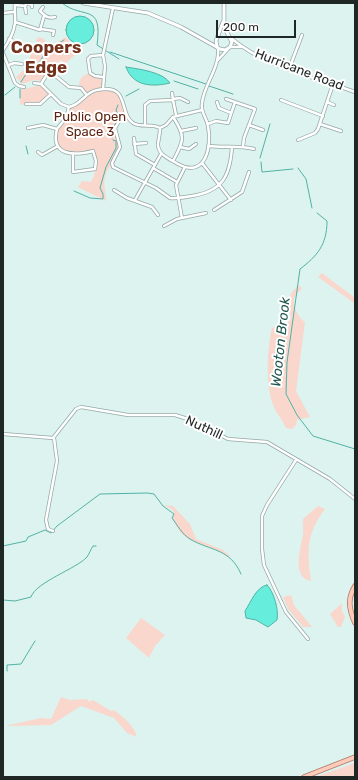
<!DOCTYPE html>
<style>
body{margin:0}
#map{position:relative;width:358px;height:780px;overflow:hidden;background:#ddf3ef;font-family:Rubik,sans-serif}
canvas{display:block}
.frame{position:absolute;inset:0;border:4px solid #1f2725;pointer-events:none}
.scale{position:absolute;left:216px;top:20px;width:80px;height:18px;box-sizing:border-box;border:2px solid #1f2725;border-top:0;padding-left:5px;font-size:12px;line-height:14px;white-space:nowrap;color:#1f2725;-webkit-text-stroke:3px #fff;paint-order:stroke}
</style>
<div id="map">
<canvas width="358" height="780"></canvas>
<div class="frame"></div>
<div class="scale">200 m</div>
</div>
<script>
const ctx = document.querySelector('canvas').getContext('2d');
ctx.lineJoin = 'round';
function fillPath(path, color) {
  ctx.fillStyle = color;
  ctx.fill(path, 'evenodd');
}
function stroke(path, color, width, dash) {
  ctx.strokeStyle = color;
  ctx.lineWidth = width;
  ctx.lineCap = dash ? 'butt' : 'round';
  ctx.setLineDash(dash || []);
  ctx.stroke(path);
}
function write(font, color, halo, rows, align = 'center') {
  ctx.font = font + ' Rubik,sans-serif';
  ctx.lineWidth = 4;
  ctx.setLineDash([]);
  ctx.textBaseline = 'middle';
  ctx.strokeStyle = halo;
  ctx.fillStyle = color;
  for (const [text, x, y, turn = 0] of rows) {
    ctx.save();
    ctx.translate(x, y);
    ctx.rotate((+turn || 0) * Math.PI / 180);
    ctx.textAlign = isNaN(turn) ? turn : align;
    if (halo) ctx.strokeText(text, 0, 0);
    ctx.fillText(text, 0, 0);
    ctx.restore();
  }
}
const green = new Path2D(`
 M38,37L44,39L49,47L66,37L71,44L78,46L77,53L65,64L61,60L51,69L43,81L34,80L22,84L16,77L25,69Z
 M90,73L103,77V89L118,93L127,115L120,120L115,128C118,141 121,151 112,164C109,168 107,170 105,177C103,185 106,192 106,201L78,187L82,181L91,182C97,172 96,162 93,151C77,155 71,157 58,146L56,132L66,118L69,107H72L86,94L79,87C79,79 82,75 90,73Z
 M37,86L42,87L48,94C40,106 35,102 20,105V90Z
 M322,273L355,298L354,303L318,277Z
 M298,285L302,288C300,291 297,293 295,296C291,303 298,318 305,322L296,391L310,417L297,420L296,425L292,429L286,428C283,420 277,415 274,407C265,387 267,348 272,328C305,318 284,319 289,299C290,294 295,289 298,285Z
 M164,505L173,506L190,524L196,539L223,550L230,556L229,558C216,546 195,546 182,534C178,530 175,523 172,518L174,514L173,510Z
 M318,506L325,509C306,534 307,551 311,581C291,578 301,547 303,535C304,529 302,524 303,519Z
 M291,595L294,605L312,627H303L288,609L283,597Z
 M342,603V611L345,617L341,627H338L330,614Z
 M141,618L165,635L155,646L149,658L126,638Z
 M61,697L70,700L87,699L89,702L93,700L111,711L114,710C123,717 134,725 137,737L127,733L114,718L81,706L51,725L5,726L41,718L51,719Z
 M355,763V777L318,776Z`);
const water = new Path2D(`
 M66 30a14 14 0 1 1 28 0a14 14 0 1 1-28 0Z
 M126,67C139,69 163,72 170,83C153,87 133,87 126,67Z
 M267,585C274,592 279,610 277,620L268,627L256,620L246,618L245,611C251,602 256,587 267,585Z`);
const stream = new Path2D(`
 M62,3C83,20 103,2 97,45L119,59
 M110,52L206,84
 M174,81L198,89
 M21,82L31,66L40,62L45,52L64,40
 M209,86L233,94
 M20,89V98
 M5,95L15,87
 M126,96L139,89
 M112,138V129L119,118L116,110L118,105
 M26,146L28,154
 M260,158L270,124
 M261,162L262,172L293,169
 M298,168L306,179L312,208
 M74,191L90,198L103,199V194L100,188L106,167L116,148V141L113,140
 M317,213L327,221C327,245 317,256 300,269L287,362L286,394L297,415L313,436L355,449
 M3,546L26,541L28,537L45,530L51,533L57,526L100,494L147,493L154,494L163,506L174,514L172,518C178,526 182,534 190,539C210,551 230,548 241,574
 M3,600L15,601L31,597C36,582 76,569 87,557C89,554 91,549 93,546H96
 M7,671V665L21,664L35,641`);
const minor = new Path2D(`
 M15,5L25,6L26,13
 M25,6L27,3L32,5V7
 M43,7L40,11C45,16 48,19 55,17
 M3,13L13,12
 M15,22L40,30L44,16
 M41,29L54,31L53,35
 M231,38C263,66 316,78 355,92
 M9,39L28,48
 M230,47H243
 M3,50C8,43 14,32 15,23C16,16 14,10 15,3
 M3,53L15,83L19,86L24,87
 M103,55L91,56L88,59L90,73L95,76L103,77
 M218,60L228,49
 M9,65L14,63L22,64
 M289,69L302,35
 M34,83L41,84
 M41,84L61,104L69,107C81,105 85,92 97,90C131,83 118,113 133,123C141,128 151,123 160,128
 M41,84L46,76L52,73L69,87L81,88L86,94
 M103,89L105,66L103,55L113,8
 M172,93L173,100
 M173,99L180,98L188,102
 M226,99L255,109L244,138L243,146
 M281,100L323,116
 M217,102L219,108L231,113
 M327,102L334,105
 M26,104H40L51,94
 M69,107L66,118L57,129C50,156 74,156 93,151L96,161L95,169L73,172V155
 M127,115L120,120L115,128L120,147L112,163L113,167L156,188L170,198C177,199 185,197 192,196C222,191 230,177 232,147
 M173,117C186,136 184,141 173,161
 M208,124L216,121L228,123L235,102
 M320,124L341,131
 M145,125V105L150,101L173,100L176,115
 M249,125L263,130
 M28,128L43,125L57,129
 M160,128C160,134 159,138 158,143C157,155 170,159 178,164C206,179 212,146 208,126C207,118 200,112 202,103C204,84 220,68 218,48
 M160,128L166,125L173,117L202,110
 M181,131L196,128
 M134,138L136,154L155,165
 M298,140L315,133L318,129L333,84
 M134,144L146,143
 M208,146C224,148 239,145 254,149
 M180,147L189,149L196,144
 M38,152L42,155L58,146
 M202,163L231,200
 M153,168L177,182
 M114,190L127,198L152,207L158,215
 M135,200L161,154
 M214,210L242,192L249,172
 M182,218L176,185L185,167
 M164,226L177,219L206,213
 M3,434L53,438L76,409L81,407L128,415H175L191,420L228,439L267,442L330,479L355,499
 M296,460L267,505L262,516V549L264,565L286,612L308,639
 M53,531L48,529L46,520L57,461L54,438`);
const tertiary = new Path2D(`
 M83,3L148,13L181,27L220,49L225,50L230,47L232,42L224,27V3
 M217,46L216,41L223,22`);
const primary = new Path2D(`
 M355,586C347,599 349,609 355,623
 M304,777L355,757`);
const streetNames = [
 ["Hurricane Road",299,70,21],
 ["Nuthill",204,428,25]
];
const parkNames = [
 ["Public Open",90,117],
 ["Space 3",90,132]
];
const waterNames = [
 ["Wooton Brook",281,342,-84]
];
const districtNames = [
 ["Coopers",46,48],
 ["Edge",46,68]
];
fillPath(green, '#f9d7cd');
fillPath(water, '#67eddc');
stroke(water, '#51b2a5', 1);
stroke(stream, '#51b2a5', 1);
stroke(minor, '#94a9a5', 4);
stroke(tertiary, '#94a9a5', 4.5);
stroke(primary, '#af7a68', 5.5);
stroke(minor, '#fff', 2.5);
stroke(tertiary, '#fff', 3);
stroke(primary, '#fecaba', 4);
write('13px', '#1f2725', '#fff', streetNames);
write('13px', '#5d2310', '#fff', parkNames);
write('italic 14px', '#205851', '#fff', waterNames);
write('bold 17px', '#75321d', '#fff', districtNames);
</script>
